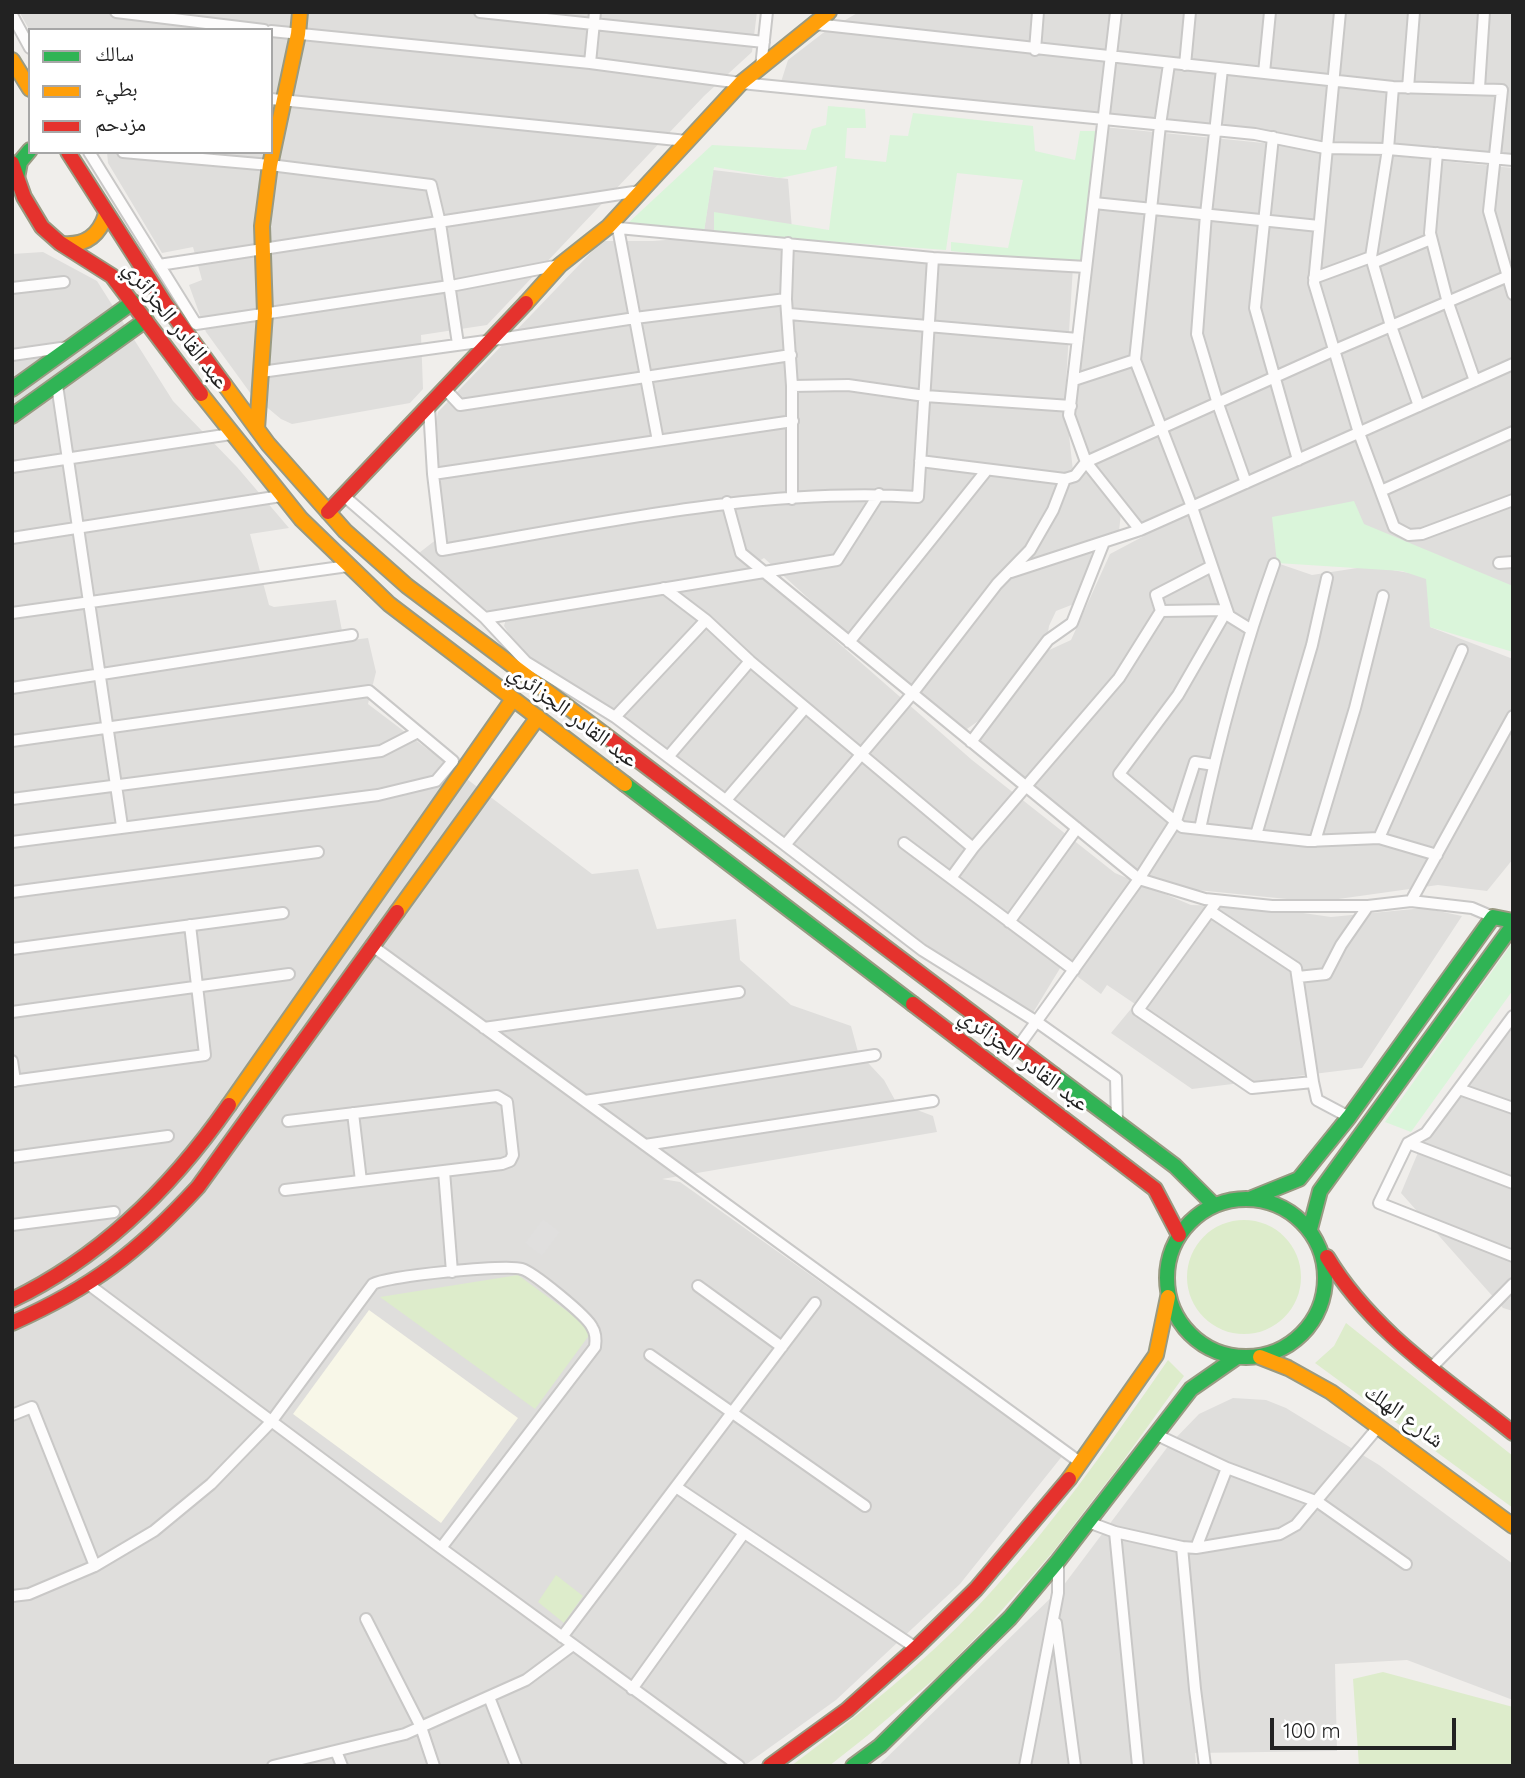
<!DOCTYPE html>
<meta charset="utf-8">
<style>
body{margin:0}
#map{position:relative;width:1525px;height:1778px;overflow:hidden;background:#f0eeeb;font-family:Quicksand,"Noto Naskh Arabic",sans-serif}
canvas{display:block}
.frame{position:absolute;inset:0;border:14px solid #222;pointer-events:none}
.legend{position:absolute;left:28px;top:28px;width:245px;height:126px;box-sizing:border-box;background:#fff;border:2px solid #a7a7a7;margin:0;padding:9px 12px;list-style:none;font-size:21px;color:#222}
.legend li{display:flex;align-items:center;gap:14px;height:35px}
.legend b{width:35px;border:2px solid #a7a7a7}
.scale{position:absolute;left:1270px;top:1718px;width:186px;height:32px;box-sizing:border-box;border:4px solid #222;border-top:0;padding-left:9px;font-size:21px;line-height:24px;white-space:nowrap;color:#222;-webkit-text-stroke:5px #fff;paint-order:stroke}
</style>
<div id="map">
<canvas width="1525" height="1778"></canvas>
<div class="frame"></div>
<ul class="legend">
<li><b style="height:9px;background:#30b455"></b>سالك</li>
<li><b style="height:9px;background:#ff9f0a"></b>بطيء</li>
<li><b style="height:9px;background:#e5322d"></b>مزدحم</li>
</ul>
<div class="scale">100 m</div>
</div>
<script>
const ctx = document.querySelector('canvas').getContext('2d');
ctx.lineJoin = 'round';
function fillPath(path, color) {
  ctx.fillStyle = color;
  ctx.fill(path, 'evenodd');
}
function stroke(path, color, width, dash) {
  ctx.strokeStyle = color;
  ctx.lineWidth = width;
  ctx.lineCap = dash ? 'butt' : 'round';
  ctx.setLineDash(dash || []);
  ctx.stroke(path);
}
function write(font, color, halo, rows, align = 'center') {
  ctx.font = font + ' Quicksand,"Noto Naskh Arabic",sans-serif';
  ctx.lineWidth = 6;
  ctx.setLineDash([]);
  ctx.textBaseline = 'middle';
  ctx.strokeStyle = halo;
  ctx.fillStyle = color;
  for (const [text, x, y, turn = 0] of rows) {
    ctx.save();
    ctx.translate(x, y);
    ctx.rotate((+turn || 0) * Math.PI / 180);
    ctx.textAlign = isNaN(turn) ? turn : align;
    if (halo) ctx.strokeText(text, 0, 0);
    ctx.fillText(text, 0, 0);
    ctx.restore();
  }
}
const residential = new Path2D(`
 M56,12H757L752,52L704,96L487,325L421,335L423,389L410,403L292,424L281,419L251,394L206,332L189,285L202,280L193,247L162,253L108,163L107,152H271V30L30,31L20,13Z
 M859,12H1481L1475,88L1501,91L1493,154L1446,148L1319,140L781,82L788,60L823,33Z
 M1485,12H1513V154H1497L1505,89L1481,87Z
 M1104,127L1513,168V588L1451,562L1277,563L1312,575L1370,566L1437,578L1430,627L1513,659V859L1487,891L1438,885L1317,902L1177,888L1135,870L976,743L1047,651L1071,640L1110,554L1144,536L1089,469L1075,421L1076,384Z
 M713,170L788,179L793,242L1073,266L1065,399L1073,471H1087L1121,513L1119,531L1093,540L1090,572L1079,602L1056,611L1049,626L1047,639L987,715L964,731L865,650L764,558L743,571L761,575L972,760L1115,873L1191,905L1261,907L1331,917L1424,908L1462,916L1362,1068L1192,1089L1111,1033L1135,1004L1107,985L1101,994L1062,965L1031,1016L956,966L524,658L504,626L508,612L555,604L488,611L432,570L419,553L442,535L433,436L438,412L602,241H653L703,237Z
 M43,252L97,281L173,401L237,467L289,528L250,534L269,605L274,607L336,600L344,641L368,638L376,672L368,704L592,874L638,869L657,929L736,919L740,960L791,1005L851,1026L858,1052L884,1080L896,1102L933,1116L937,1132L662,1179L680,1182L1063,1455L960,1584L836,1700L744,1766H12V254Z
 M1513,1028V1311L1503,1308L1401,1193L1430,1124Z
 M1233,1398L1266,1400L1286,1408L1379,1465L1513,1564V1700L1407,1660L1335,1664L1337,1751L1195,1753L1196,1766H878L1063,1586L1169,1445L1199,1414Z`);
const education = new Path2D(`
 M369,1310L518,1418L441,1523L293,1414Z`);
const grass = new Path2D(`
 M1187 1277a57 57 0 1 1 114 0a57 57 0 1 1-114 0Z
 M518,1275L593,1330L535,1409L380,1297Z
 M1346,1323L1513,1456V1508L1315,1363L1334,1346Z
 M1168,1360L1184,1376L1120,1465L1052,1553L995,1618L939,1675L867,1736L829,1766H791C856,1717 921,1666 977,1607C1049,1531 1109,1445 1168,1360Z
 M556,1575L583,1596L564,1623L538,1602Z
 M1383,1672L1513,1707V1766H1359L1353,1679Z`);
const park = new Path2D(`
 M828,106L865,109L866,128H847L845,158L886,162L890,135L908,136L913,113L1033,126L1035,151L1075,160L1080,131H1099L1083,265L951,251V242L1008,248L1023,180L957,173L946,250L714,233V212L829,230L837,166L780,178L714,167L704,232L626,225L712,145L806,150L812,129L826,125Z
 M1354,501L1364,524L1513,586V652L1430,627L1426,579L1402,571L1277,563L1272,517Z
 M1513,942V990L1411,1132L1385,1122Z`);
const parking = new Path2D(`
 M543,1219L560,1232L542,1256L525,1243Z`);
const street = new Path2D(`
 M116,12L264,30
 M480,12L764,42
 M1116,12L1069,415L1086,462L1140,530
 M1340,12L1314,283L1359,433L1394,527L1409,535L1422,534L1513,500
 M12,15L30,48
 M815,24L1393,87L1502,90L1489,211L1513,294
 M271,31L590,63L741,83L1255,134L1325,148L1388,149L1513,160
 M1035,50L1038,12
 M590,63L595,12
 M1169,64L1160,125L1135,360L1192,507L1229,616L1250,629
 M1185,65L1190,12
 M761,67L767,12
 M1222,69L1206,214L1197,334L1218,404L1246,483
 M1264,73L1270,12
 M1393,87L1388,149L1371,257L1391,326L1419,406
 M1408,88L1414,12
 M1479,88L1484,12
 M271,99L687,141
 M1273,137L1255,308L1298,460
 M89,152L196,324L456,285L560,265
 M123,152L270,165L431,185L440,223L458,344
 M1437,153L1430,233L1448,303L1475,381
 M1094,203L1319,226
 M608,227L933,258L1086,267
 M618,228L658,441
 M788,243L786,299L792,386V499
 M1373,263L1431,239
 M159,265L640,191
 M1314,278L1371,257
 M12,288L64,282
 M789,314L1078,339
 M12,355L68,347
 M261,372L493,340L635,318L786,299
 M1074,380L1135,360
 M57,385L122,826
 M792,386L848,385L925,396L1071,406
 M446,390L460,405L791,355
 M429,407L433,474L442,550C598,524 760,487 918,497L933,258
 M920,461L1065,479
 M12,467L231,434
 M433,474L793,421
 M1381,491L1513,432
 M344,496L485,618L526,662L615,717L785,845
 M727,502L741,553L1139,879L1205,899L1272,906H1368L1411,901L1472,908L1493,917
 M12,538L281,496
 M1499,563L1513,562
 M1011,572L1140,530L1513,364
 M664,588L706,620L750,661L973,848
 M1227,610L1178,695L1119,774L1182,827L1308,841L1379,838L1437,855
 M1161,611L1227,610
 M12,613L348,566
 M485,618L837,560L879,494
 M849,642L986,471
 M12,688L352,635
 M615,717L706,620
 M12,741L369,691L453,761L436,781L378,795L12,842
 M971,742L1048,640L1072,623L1104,542
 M668,757L750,661
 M12,799L381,751L418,732
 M726,800L805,708
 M1200,829C1219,739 1243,650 1274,564
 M1256,835L1312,645L1327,578
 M1379,838L1462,650
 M1315,841L1355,708L1383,596
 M904,843L1074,970
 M951,878L973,848L1119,678L1161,611L1156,595L1212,566
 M12,892L318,852
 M1217,901L1138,1010L1252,1088L1313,1082L1317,1100L1349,1117
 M1411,901L1513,716
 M1210,911L1296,968L1313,1082
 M1009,922L1077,828
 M371,945L1081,1463
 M12,949L283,913
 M1298,977L1326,974L1341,945L1368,906
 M12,1012L289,974
 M1513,1016L1426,1133L1408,1143L1379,1203L1513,1256
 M484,1028L739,992
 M1018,1047L1139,879L1176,821L1195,762L1214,765
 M12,1061L15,1081
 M12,1081L205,1055L190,925
 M1459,1089L1513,1108
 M585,1101L875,1055
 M353,1113L361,1181
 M1117,1122L1116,1078L1037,1022L922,950L785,845L912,694L997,584L1030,550L1053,510L1065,479L1075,476L1086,462L1335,350L1513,274
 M1408,1143L1513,1183
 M645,1145L933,1101
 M12,1157L168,1136
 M444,1171L452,1272
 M285,1190L502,1164L510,1161L513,1155L507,1102L497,1096L288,1121
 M12,1225L114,1212
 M88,1284L441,1548L739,1766
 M698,1286L782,1347
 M650,1355L865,1506
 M1431,1368L1513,1284
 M12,1415L32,1407L95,1566
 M1157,1435L1227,1468L1318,1502L1406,1564
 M676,1487L916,1648
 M1088,1522L1115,1532L1182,1547L1195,1689L1205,1766
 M1115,1532L1138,1766
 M1182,1547L1196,1548L1280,1534L1296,1525L1379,1426
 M1196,1548L1227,1468
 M12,1596L29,1594L95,1566L154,1531L211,1484L271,1422L373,1284C387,1276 507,1264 522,1269C533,1272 587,1316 592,1327C596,1333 596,1340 595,1347L441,1548
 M366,1619L421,1727L434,1766
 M1056,1623L1075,1766
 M562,1637L815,1303
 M632,1689L744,1533
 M489,1697L516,1766
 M336,1751L342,1766
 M273,1766L405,1734L526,1680L573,1645
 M1025,1766L1058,1593V1562`);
const fast = new Path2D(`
 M17,178L20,162L30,150
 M12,389L133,302
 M12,416L146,320
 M625,784L913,1004
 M1054,1075L1175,1166L1214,1205
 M1252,1198L1299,1179L1349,1117L1493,917L1513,921
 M1167 1278a79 79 0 1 1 158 0a79 79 0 1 1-158 0Z
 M1310,1229L1320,1191L1513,925
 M853,1766L880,1746L1010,1618L1058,1561L1191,1389L1237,1357`);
const slow = new Path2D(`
 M12,60L30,89
 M62,244C85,246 99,236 106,214
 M526,303L560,265L608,227L741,83L829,12
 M224,384L268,444L345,531L407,586L605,735
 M201,394L301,519L389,604L625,784
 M257,429L265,313L262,226L270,165L298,34L300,12
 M397,912L538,717
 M229,1105L513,699
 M1260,1357L1288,1368L1331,1392L1513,1526
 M1069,1479L1156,1355L1168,1297`);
const jam = new Path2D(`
 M68,152L166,305L224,384
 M12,163L24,197L42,227L60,243L112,276L201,394
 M328,512L526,303
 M605,735L1054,1075
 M913,1004L1155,1189L1179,1235
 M1327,1257C1372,1332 1446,1379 1513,1433
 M12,1300C103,1256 172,1187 229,1105
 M12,1323C93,1287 138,1252 198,1187L397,912
 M770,1766L847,1710L916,1648L976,1589L1069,1479`);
const streetNames = [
 ["عبد القادر الجزائري",176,325,52],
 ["عبد القادر الجزائري",573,716,37],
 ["عبد القادر الجزائري",1024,1060,37],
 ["شارع الهلك",1404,1416,36]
];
fillPath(residential, '#dfdedc');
fillPath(education, '#f8f7e8');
fillPath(grass, '#ddeccb');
fillPath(park, '#daf5da');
fillPath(parking, '#e0dfde');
stroke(street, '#c9c8c7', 14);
stroke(fast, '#999a82', 18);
stroke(slow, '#999a82', 18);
stroke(jam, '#999a82', 18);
stroke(street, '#fdfcfc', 10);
stroke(fast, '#30b455', 14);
stroke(slow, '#ff9f0a', 14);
stroke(jam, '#e5322d', 14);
write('23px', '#222', '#fff', streetNames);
</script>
